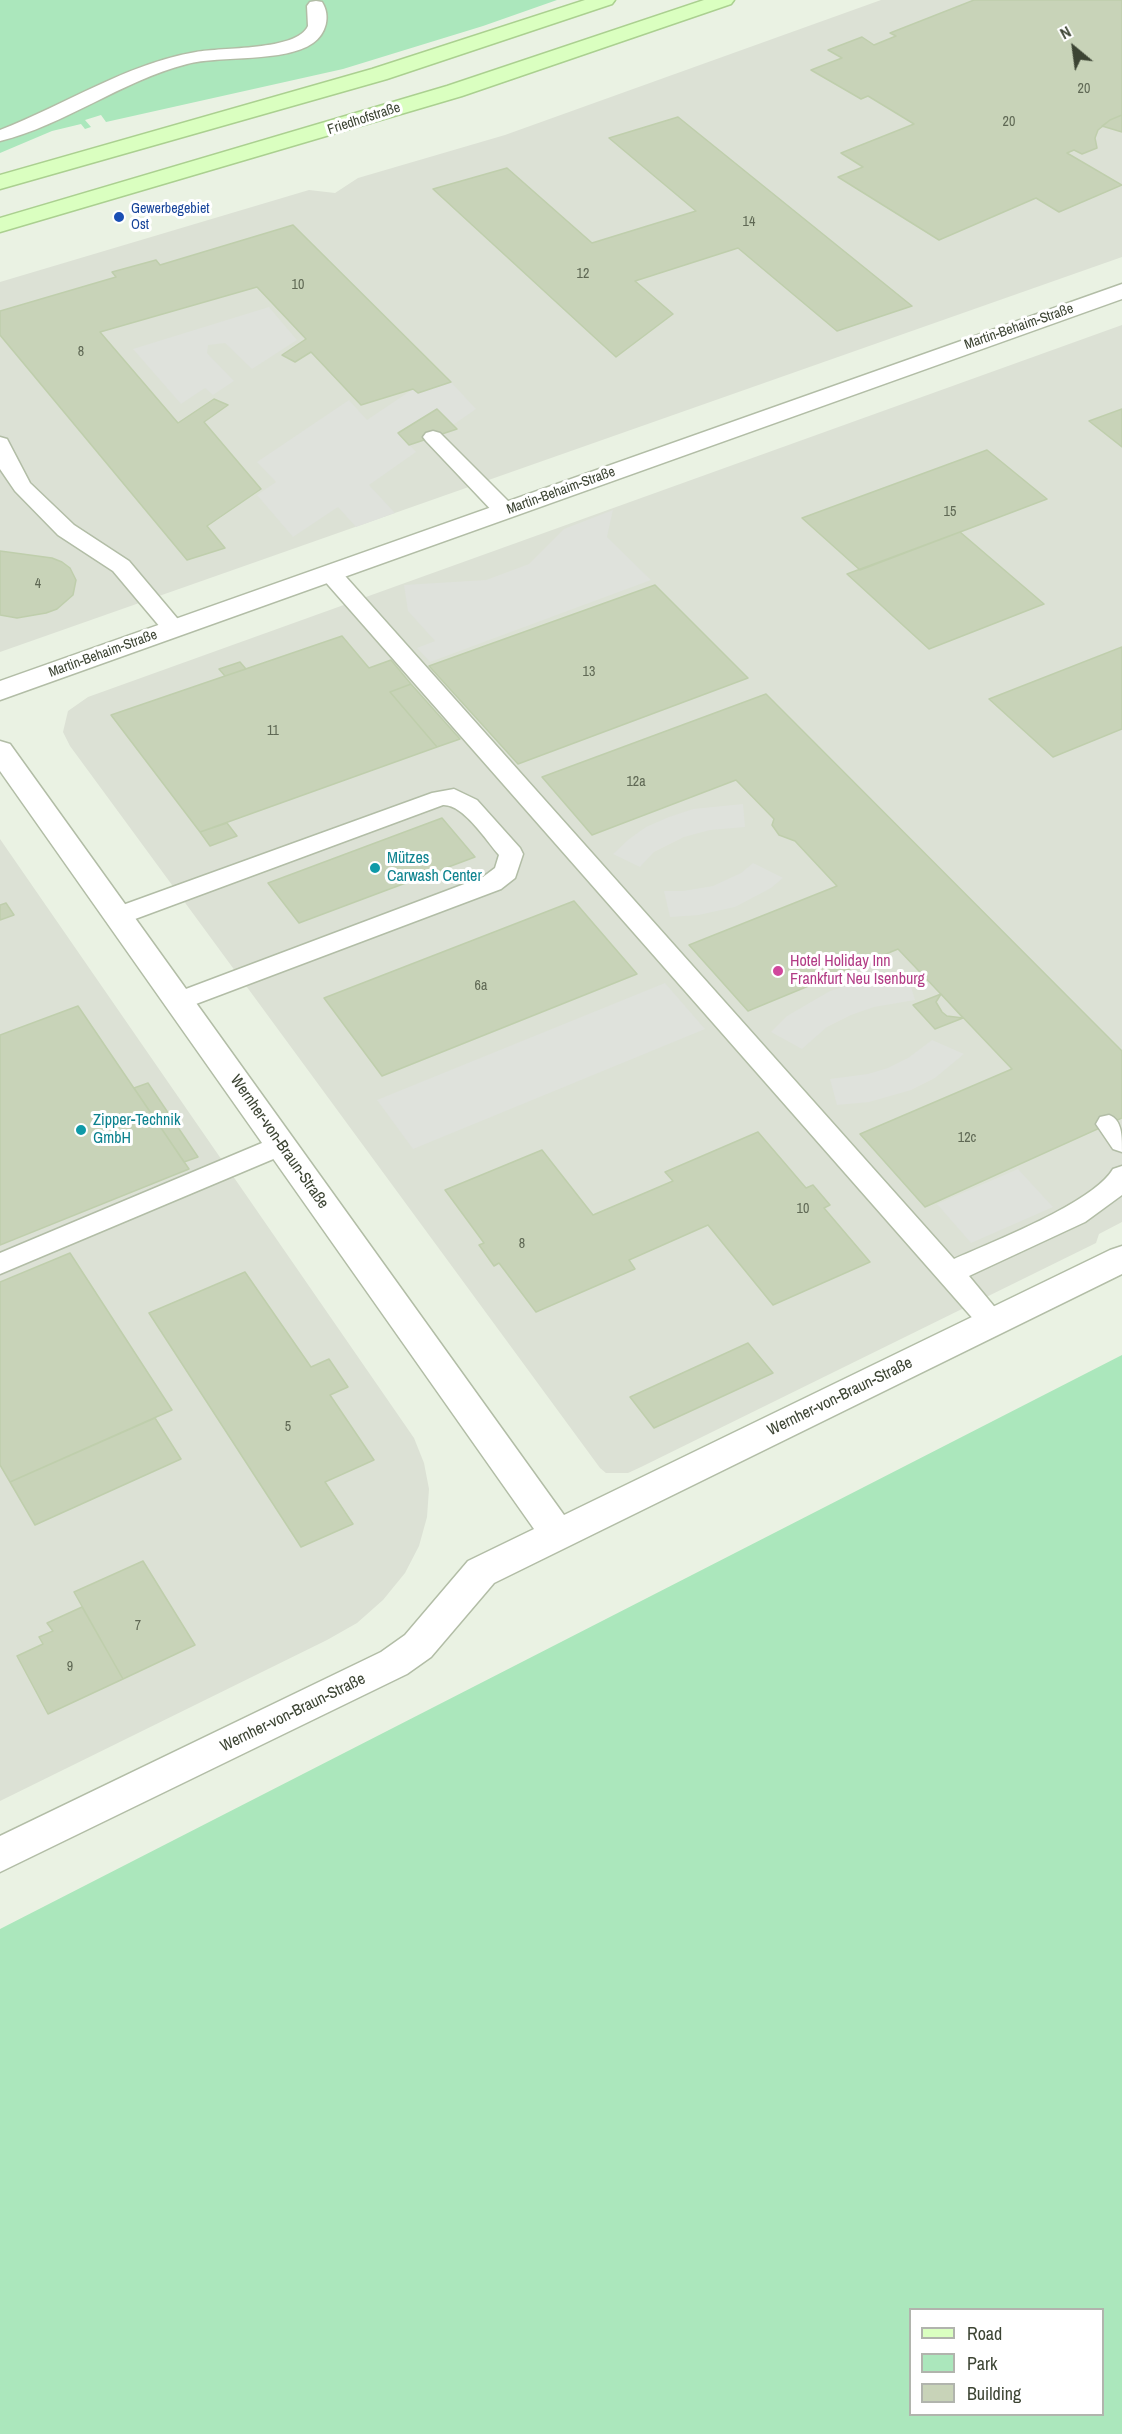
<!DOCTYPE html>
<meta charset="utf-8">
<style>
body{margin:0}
#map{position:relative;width:1122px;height:2434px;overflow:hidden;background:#eaf2e3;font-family:"Archivo Narrow",sans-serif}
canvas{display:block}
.legend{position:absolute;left:909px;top:2308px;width:195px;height:108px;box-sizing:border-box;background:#fff;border:2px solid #b1b4ad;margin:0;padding:8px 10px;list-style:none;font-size:18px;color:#3c4433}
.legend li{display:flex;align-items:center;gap:12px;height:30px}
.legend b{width:30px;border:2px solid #b1b4ad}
.north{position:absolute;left:1044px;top:18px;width:60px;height:60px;-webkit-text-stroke:4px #fff;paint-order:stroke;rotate:331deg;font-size:16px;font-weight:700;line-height:24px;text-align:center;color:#3c4433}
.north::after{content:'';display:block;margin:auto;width:21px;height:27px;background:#3c4433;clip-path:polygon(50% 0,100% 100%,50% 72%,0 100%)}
</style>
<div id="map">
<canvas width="1122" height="2434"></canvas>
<ul class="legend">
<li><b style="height:8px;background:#daffc0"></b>Road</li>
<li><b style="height:16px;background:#abe7bc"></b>Park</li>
<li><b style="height:16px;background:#c8d3b8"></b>Building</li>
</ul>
<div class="north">N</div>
</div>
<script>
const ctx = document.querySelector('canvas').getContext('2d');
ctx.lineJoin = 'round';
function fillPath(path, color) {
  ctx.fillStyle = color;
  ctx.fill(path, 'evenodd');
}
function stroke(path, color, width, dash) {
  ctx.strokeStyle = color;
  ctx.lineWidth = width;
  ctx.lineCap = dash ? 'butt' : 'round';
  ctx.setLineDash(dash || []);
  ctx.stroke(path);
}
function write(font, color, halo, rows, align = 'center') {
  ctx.font = font + ' "Archivo Narrow",sans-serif';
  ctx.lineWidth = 6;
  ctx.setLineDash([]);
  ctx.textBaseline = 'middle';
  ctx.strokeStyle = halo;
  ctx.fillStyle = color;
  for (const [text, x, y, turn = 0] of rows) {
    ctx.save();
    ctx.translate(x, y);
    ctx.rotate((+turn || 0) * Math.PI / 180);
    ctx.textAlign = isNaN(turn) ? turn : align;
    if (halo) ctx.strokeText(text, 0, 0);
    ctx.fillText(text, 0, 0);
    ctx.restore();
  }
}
const industrial = new Path2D(`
 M881,0H1122V257L0,652V282L309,190L335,193L358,178L505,135Z
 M1122,325V1222L1099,1234L1096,1243L641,1467L628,1473H606L600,1468L70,746L63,732L68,711L88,697Z
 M0,839L414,1438L424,1463L429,1489L427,1517L419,1546L405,1573L383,1600L357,1623L327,1640L0,1801Z`);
const green = new Path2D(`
 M0,0H557L483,26L343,69L106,122L101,115L85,120L91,127L85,129L81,124L52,131L0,153Z
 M1122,1355V2434H0V1929ZM910,2310H1102V2414H910Z`);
const parking = new Path2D(`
 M269,307L297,340L252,369L225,343L208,345L207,353L234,381L213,395L205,388L181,404L133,349Z
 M451,382L476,409L453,425L437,409L399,433L416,452L369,485L395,513L356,527L338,507L293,537L257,495L276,482L257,462L349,400L367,420L413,389L418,393Z
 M613,510L607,537L651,580L430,662L417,648L435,641L408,611L404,585L486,580L529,564L564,529Z
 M743,804L745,827L710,830L684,837L654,852L640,867L613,854L629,839L646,827L669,817L693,809Z
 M753,863L783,878L771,888L735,907L699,915L670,917L664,891H683L713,886L741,873Z
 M908,977L915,1000L874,1007L851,1015L827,1027L802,1049L771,1032L787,1016L830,991L858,982Z
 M665,983L705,1029L413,1149L377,1100Z
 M932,1040L964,1054L935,1078L911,1090L869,1102L837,1105L830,1079L868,1074L888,1068L908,1058Z
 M1018,1169L1053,1207L971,1243L937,1204Z`);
const building = new Path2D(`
 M974,0H1122V115L1110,120L1098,130L1095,138L1097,148L1082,154L1074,150L1067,153L1122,185L1059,212L1036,198L939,240L838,177L863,167L841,153L914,124L868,96L861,99L811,70L842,58L828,50L862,37L874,45L896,36L890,33Z
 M1122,115V132L1102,126L1110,120Z
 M678,117L912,306L837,331L738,248L635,281L673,314L616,357L433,189L507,168L592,243L696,211L609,138Z
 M293,225L451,382L418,393L413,389L361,405L311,352L295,362L282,355L306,339L257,287L100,332L178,423L214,399L228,405L204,422L261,489L207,526L225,548L187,560L0,335V311L116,277L112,272L156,260L160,265Z
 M437,409L457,429L409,445L398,433Z
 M1122,409V447L1089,421Z
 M987,450L1047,499L860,570L802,518Z
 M960,532L1044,604L929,649L847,574Z
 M0,551L52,558L62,562L70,568L76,580L73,595L57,609L46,613L17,618L0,615Z
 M655,585L748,678L518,764L429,666Z
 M342,636L369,668L391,660L411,684L390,692L437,747L200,832L111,715Z
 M1122,647V729L1053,757L989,699Z
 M240,662L246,669L225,676L219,669Z
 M411,684L460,739L437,747L390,692Z
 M766,694L1122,1051V1118L925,1207L860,1134L1012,1069L898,949L748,1011L689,945L837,886L795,841L779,835L772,825L774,819L736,780L592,835L542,777Z
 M442,818L475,857L299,923L268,883Z
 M227,823L237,836L210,846L200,832Z
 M574,901L637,974L382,1076L324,998Z
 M6,903L14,915L0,920V905Z
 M941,994L963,1018L935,1029L913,1005Z
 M941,994L963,1018L947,1016L942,1012L936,1002Z
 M78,1006L189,1169L0,1245V1035Z
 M148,1083L198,1157L184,1162L134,1088Z
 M758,1132L806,1188L813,1185L830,1205L824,1208L870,1262L773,1305L708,1225L629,1260L635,1269L536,1312L499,1263L494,1266L479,1245L484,1243L445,1190L542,1150L593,1215L673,1181L665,1172Z
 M70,1253L172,1410L10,1482L0,1465V1282Z
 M245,1272L311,1367L329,1359L348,1387L330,1395L374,1460L325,1482L353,1524L301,1547L149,1313Z
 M748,1343L773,1373L654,1428L630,1397Z
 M155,1418L181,1459L35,1525L10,1482Z
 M143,1561L195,1645L123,1679L74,1592Z
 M82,1607L123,1679L48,1714L17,1656L43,1644L39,1637L53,1631L47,1623Z`);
const service = new Path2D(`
 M316,1L322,2C331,16 326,34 313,43C285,63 221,55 187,64C121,81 65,125 0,141V130C65,105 126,64 196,52C221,47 297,51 308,26L307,6L310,2Z
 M433,431L440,433L513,506L516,511L513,516L505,517L497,516L426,441L423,437L426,433Z
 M0,437L7,439L30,483L74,525L129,561L182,624L185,629L182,634L174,636L166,634L113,571L58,535L15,491L0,469Z
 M330,566L338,568L954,1259C992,1242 1093,1203 1113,1169L1122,1166V1195L1085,1222L969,1276L1007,1322L1003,1330L993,1333L983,1330L322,578L319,573L322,568Z
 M454,789L477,800L520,848L523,854L515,878L501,889L188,1007L179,1010L170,1007L166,1001L170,995L483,877L495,868L499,855C486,840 463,804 443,805L127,922L118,924L109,922L106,916L109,910L432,793Z
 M1109,1115C1122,1120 1122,1135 1122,1152L1113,1149L1096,1124L1100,1117Z
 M281,1135L290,1138L294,1145L290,1152L0,1274V1253Z`);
const minor = new Path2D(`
 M1122,284V299L0,700V681Z
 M0,741L10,744L564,1515L1110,1250L1122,1246V1274L494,1583L431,1657L407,1674L0,1872V1836L381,1652L405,1635L468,1561L534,1529L0,771Z`);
const secondary = new Path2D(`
 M585,0H615L612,4L387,79L0,189V175L372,69Z
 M704,0H734L731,4L462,96L0,232V218L447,86Z`);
const markers = [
 [119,217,6,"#1a4fb4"],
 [375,868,6,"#0f9aa8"],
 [778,971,6,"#d1479c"],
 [81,1130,6,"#0f9aa8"]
];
const numberNames = [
 ["20",1084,89],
 ["20",1009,122],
 ["14",749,222],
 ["12",583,274],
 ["10",298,285],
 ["8",81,352],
 ["15",950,512],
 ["4",38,584],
 ["13",589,672],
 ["11",273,731],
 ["12a",636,782],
 ["6a",481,986],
 ["12c",967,1138],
 ["10",803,1209],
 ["8",522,1244],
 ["5",288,1427],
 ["7",138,1626],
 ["9",70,1667]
];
const farStreetnames = [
 ["Friedhofstraße",364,119,-18],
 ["Martin-Behaim-Straße",1019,327,-19],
 ["Martin-Behaim-Straße",561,491,-20],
 ["Martin-Behaim-Straße",103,654,-20]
];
const farTransitnames = [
 ["Gewerbegebiet",131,209],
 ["Ost",131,225]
];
const cultureNames = [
 ["Mützes",387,859],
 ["Carwash Center",387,877],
 ["Zipper-Technik",93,1121],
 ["GmbH",93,1139]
];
const hotelNames = [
 ["Hotel Holiday Inn",790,962],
 ["Frankfurt Neu Isenburg",790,980]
];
const streetNames = [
 ["Wernher-von-Braun-Straße",279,1142,55],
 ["Wernher-von-Braun-Straße",840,1397,-26],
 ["Wernher-von-Braun-Straße",293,1713,-26]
];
fillPath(industrial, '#dce1d5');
fillPath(green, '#abe7bc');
fillPath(parking, '#dfe2dc');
fillPath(building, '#c8d3b8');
stroke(building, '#bfceac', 1.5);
stroke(service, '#b2bda6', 3);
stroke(minor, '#b2bda6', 3);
stroke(secondary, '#abd090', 3);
fillPath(service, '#fff');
fillPath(minor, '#fff');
fillPath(secondary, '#daffc0');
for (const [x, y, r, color] of markers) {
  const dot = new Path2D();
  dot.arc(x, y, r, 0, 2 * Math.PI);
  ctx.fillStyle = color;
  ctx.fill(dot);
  stroke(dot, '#fff', 2);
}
write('14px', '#5f6854', null, numberNames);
write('14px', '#3c4433', '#fff', farStreetnames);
write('14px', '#164399', '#fff', farTransitnames, 'left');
write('16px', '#0d838f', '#fff', cultureNames, 'left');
write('16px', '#b23c85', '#fff', hotelNames, 'left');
write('16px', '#3c4433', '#fff', streetNames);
</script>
